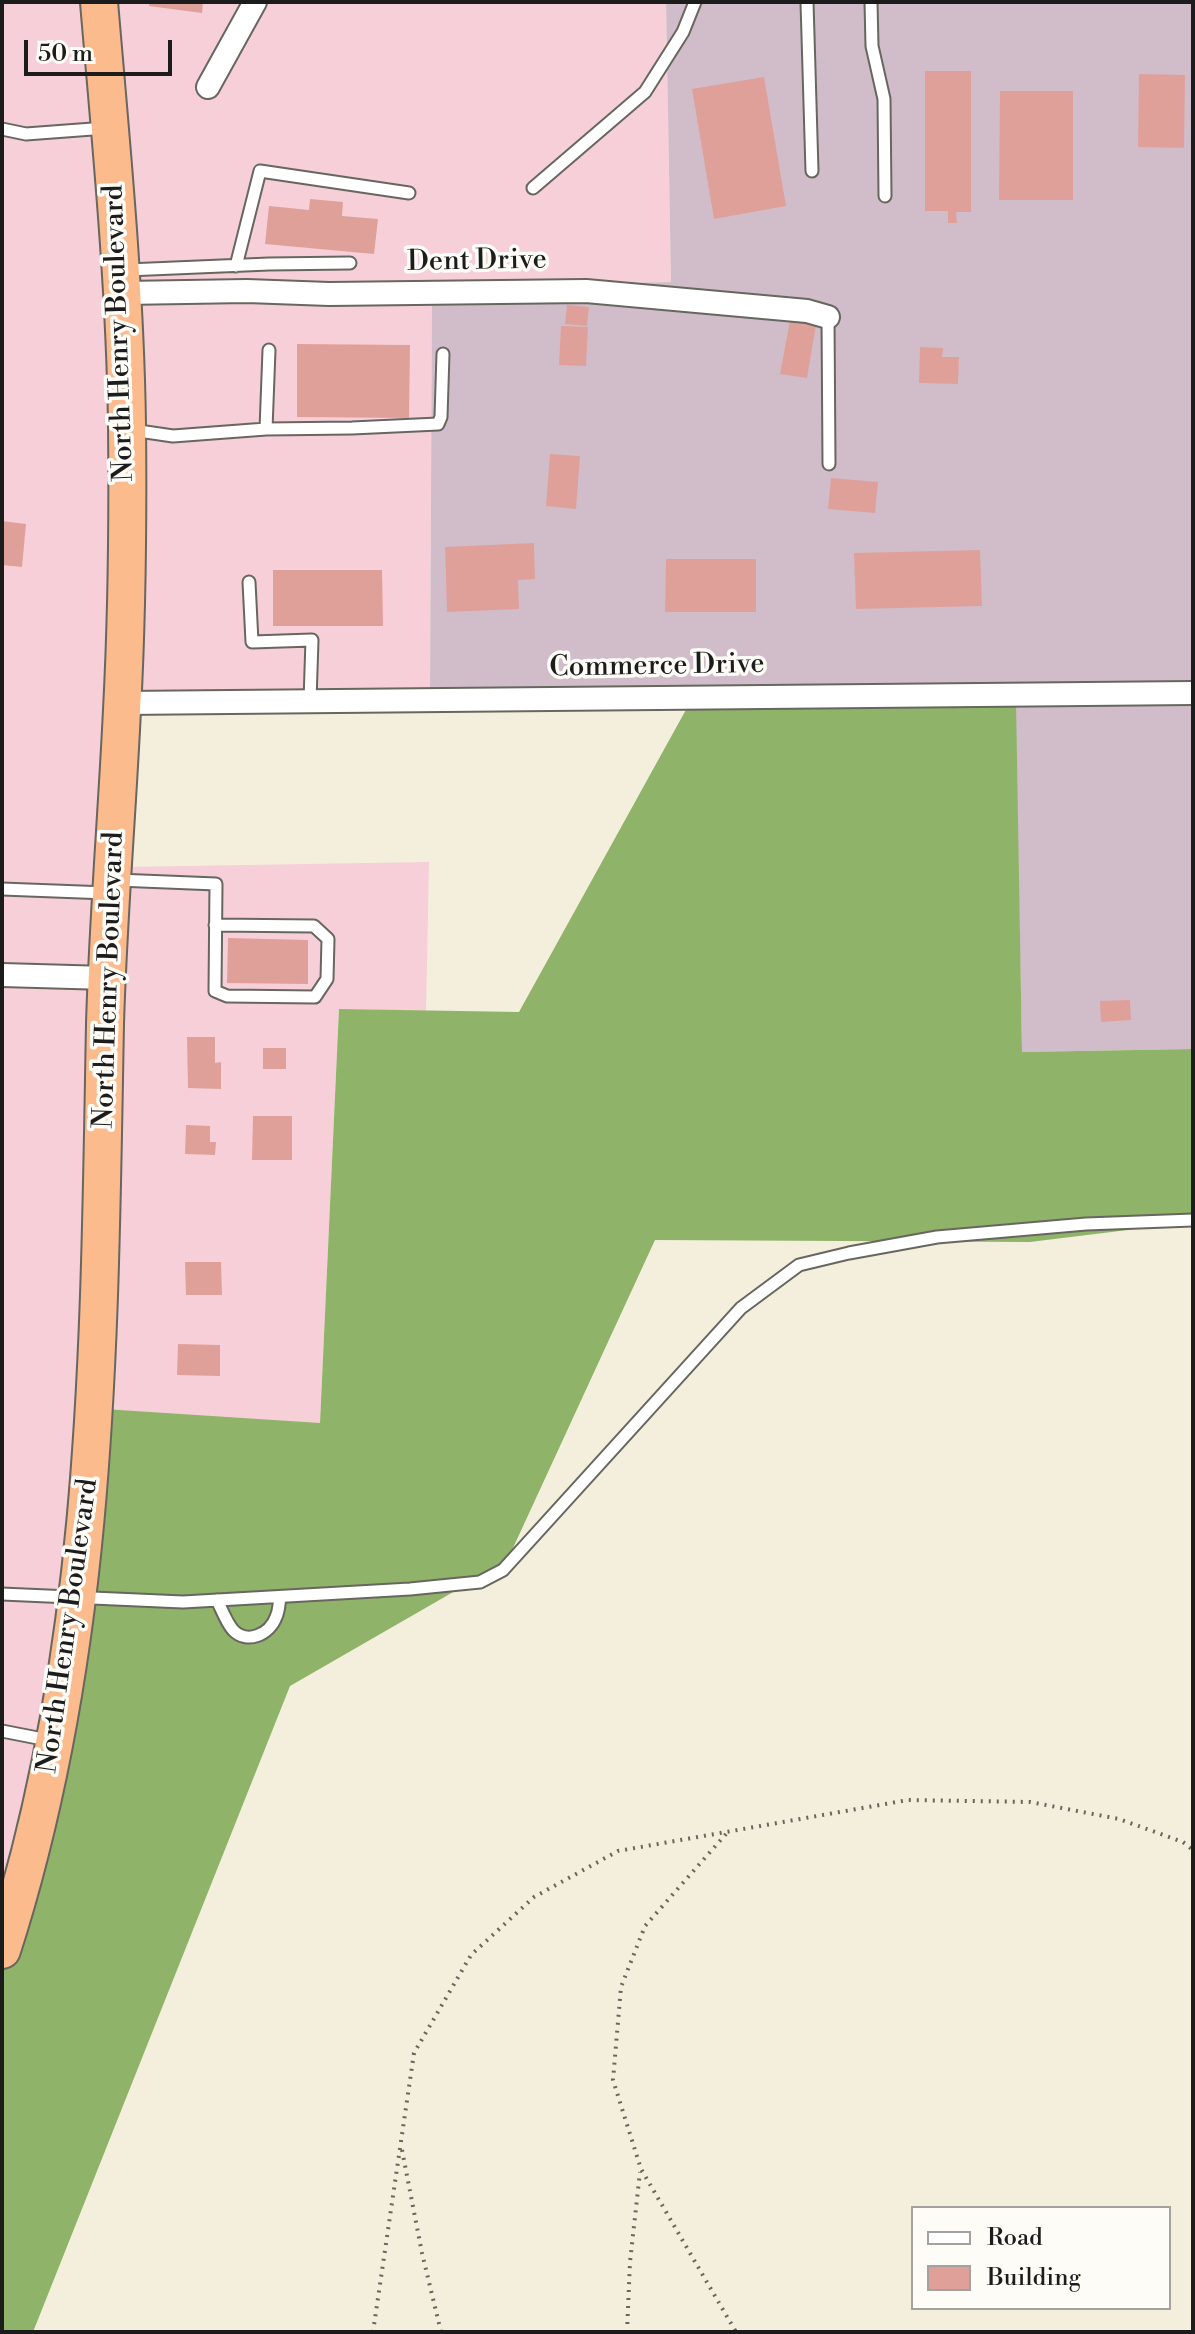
<!DOCTYPE html>
<style>
body{margin:0}
#map{position:relative;width:1195px;height:2334px;overflow:hidden;background:#f3efdc;font-family:"Libre Bodoni",serif}
canvas{display:block}
.frame{position:absolute;inset:0;border:4px solid #1c1c1c;pointer-events:none}
.legend{position:absolute;left:911px;top:2206px;width:260px;height:104px;box-sizing:border-box;background:#fdfcf7;border:2px solid #a3a29f;margin:0;padding:10px 14px;list-style:none;font-size:24px;color:#1c1c1c}
.legend li{display:flex;align-items:center;gap:16px;height:40px}
.legend b{width:40px;border:2px solid #a3a29f}
.scale{position:absolute;left:24px;top:40px;width:148px;height:36px;box-sizing:border-box;border:4px solid #1c1c1c;border-top:0;padding-left:10px;font-size:24px;line-height:28px;white-space:nowrap;color:#1c1c1c;-webkit-text-stroke:6px #fdfcf7;paint-order:stroke}
</style>
<div id="map">
<canvas width="1195" height="2334"></canvas>
<div class="frame"></div>
<ul class="legend">
<li><b style="height:10px;background:#fff"></b>Road</li>
<li><b style="height:22px;background:#e0a09a"></b>Building</li>
</ul>
<div class="scale">50 m</div>
</div>
<script>
const ctx = document.querySelector('canvas').getContext('2d');
ctx.lineJoin = 'round';
function fillPath(path, color) {
  ctx.fillStyle = color;
  ctx.fill(path, 'evenodd');
}
function stroke(path, color, width, dash) {
  ctx.strokeStyle = color;
  ctx.lineWidth = width;
  ctx.lineCap = dash ? 'butt' : 'round';
  ctx.setLineDash(dash || []);
  ctx.stroke(path);
}
function write(font, color, halo, rows, align = 'center') {
  ctx.font = font + ' "Libre Bodoni",serif';
  ctx.lineWidth = 7;
  ctx.setLineDash([]);
  ctx.textBaseline = 'middle';
  ctx.strokeStyle = halo;
  ctx.fillStyle = color;
  for (const [text, x, y, turn = 0] of rows) {
    ctx.save();
    ctx.translate(x, y);
    ctx.rotate((+turn || 0) * Math.PI / 180);
    ctx.textAlign = isNaN(turn) ? turn : align;
    if (halo) ctx.strokeText(text, 0, 0);
    ctx.fillText(text, 0, 0);
    ctx.restore();
  }
}
const built = new Path2D(`
 M2,2H666L671,282L432,286L430,693L123,705L124,867L429,862L426,1011L339,1009L320,1423L83,1612L2,1941Z`);
const industrial = new Path2D(`
 M666,2H1193V1049L1022,1052L1015,702L430,693L432,286L671,282Z`);
const forest = new Path2D(`
 M693,697L1016,702L1022,1052L1193,1049V1222L1030,1242L655,1240L507,1561L290,1686L33,2332H2V1941L50,1789L88,1408L320,1423L339,1009L519,1012Z`);
const building = new Path2D(`
 M150,2H203L202,13L149,6Z
 M925,71H971V212H956L957,223H948V211H925Z
 M1139,74L1185,75L1184,148L1138,147Z
 M764,77L786,206L714,219L692,89Z
 M1000,91H1073V200H999Z
 M310,199L343,202L342,216L378,219L374,254L265,244L269,206L309,210Z
 M567,305L589,307L587,326L565,324Z
 M790,320L816,325L807,378L780,374Z
 M561,326L588,327L586,366L559,365Z
 M297,344L410,345L409,418L297,417Z
 M920,347L943,348L942,357H959L958,384L919,383Z
 M550,454L580,456L576,509L546,506Z
 M831,478L878,482L875,513L828,509Z
 M2,521L26,524L22,567L2,565Z
 M534,543L535,579L518,580L519,609L447,612L445,547Z
 M980,550L982,606L856,609L854,553Z
 M666,559H756V612H665Z
 M273,570H382L383,626H273Z
 M228,938L308,940V984L227,983Z
 M1130,1000L1131,1020L1101,1022L1100,1001Z
 M187,1037H215V1063L221,1062V1089L188,1088Z
 M263,1048H286V1069H263Z
 M253,1116H292V1160H252Z
 M186,1125L210,1126V1142H216L215,1155L185,1154Z
 M185,1262H221L222,1295H186Z
 M178,1344L220,1345V1376L177,1375Z`);
const path = new Path2D(`
 M726,1834L645,1926L621,1987L613,2080L641,2169L736,2332
 M402,2150L422,2253L441,2332
 M373,2332L414,2053L471,1955L534,1897L618,1851L908,1800L1030,1802L1119,1819L1183,1842L1193,1850
 M627,2332L630,2262L640,2172`);
const service = new Path2D(`
 M807,2L812,171
 M871,2L872,46L884,99L885,196
 M2,129L26,134L106,128
 M533,188L645,92L683,32L695,2
 M236,266L260,171L409,193
 M127,270L269,264L350,263
 M828,317L829,464
 M266,429L352,428L438,424L441,417L443,354
 M132,430L173,436L266,429L269,350
 M249,582L252,642L312,640L310,701
 M117,880L216,884L215,991L227,996L315,997L327,979L328,939L314,926L215,925
 M2,889L107,893
 M2,1594L183,1602L410,1589L480,1582L503,1570L741,1308L799,1265L849,1253L937,1237L1086,1224L1193,1220
 M217,1600C222,1610 226,1622 233,1630C247,1645 270,1634 276,1617C279,1611 279,1603 280,1597
 M2,1731L48,1740`);
const minor = new Path2D(`
 M208,87L255,2
 M124,293L247,291L329,294L586,291L807,311L828,317
 M123,703L1193,693
 M2,975L107,978`);
const trunk = new Path2D(`
 M2,1950C100,1645 99,1340 105,1024C108,920 117,815 122,710C127,615 128,519 127,424C125,283 111,143 99,2`);
const streetNames = [
 ["Dent Drive",477,262,-1],
 ["North Henry Boulevard",120,333,-92],
 ["Commerce Drive",657,667,-1],
 ["North Henry Boulevard",110,980,-88],
 ["North Henry Boulevard",69,1626,-82]
];
fillPath(built, '#f6cfd8');
fillPath(industrial, '#d1bdca');
fillPath(forest, '#8fb368');
fillPath(building, '#e0a09a');
stroke(service, '#67665f', 15);
stroke(minor, '#67665f', 26);
stroke(trunk, '#67665f', 40);
stroke(path, '#67665f', 4, [2, 6]);
stroke(service, '#fff', 11);
stroke(minor, '#fff', 22);
stroke(trunk, '#fbbb8d', 36);
write('28px', '#1c1c1c', '#fdfcf7', streetNames);
</script>
